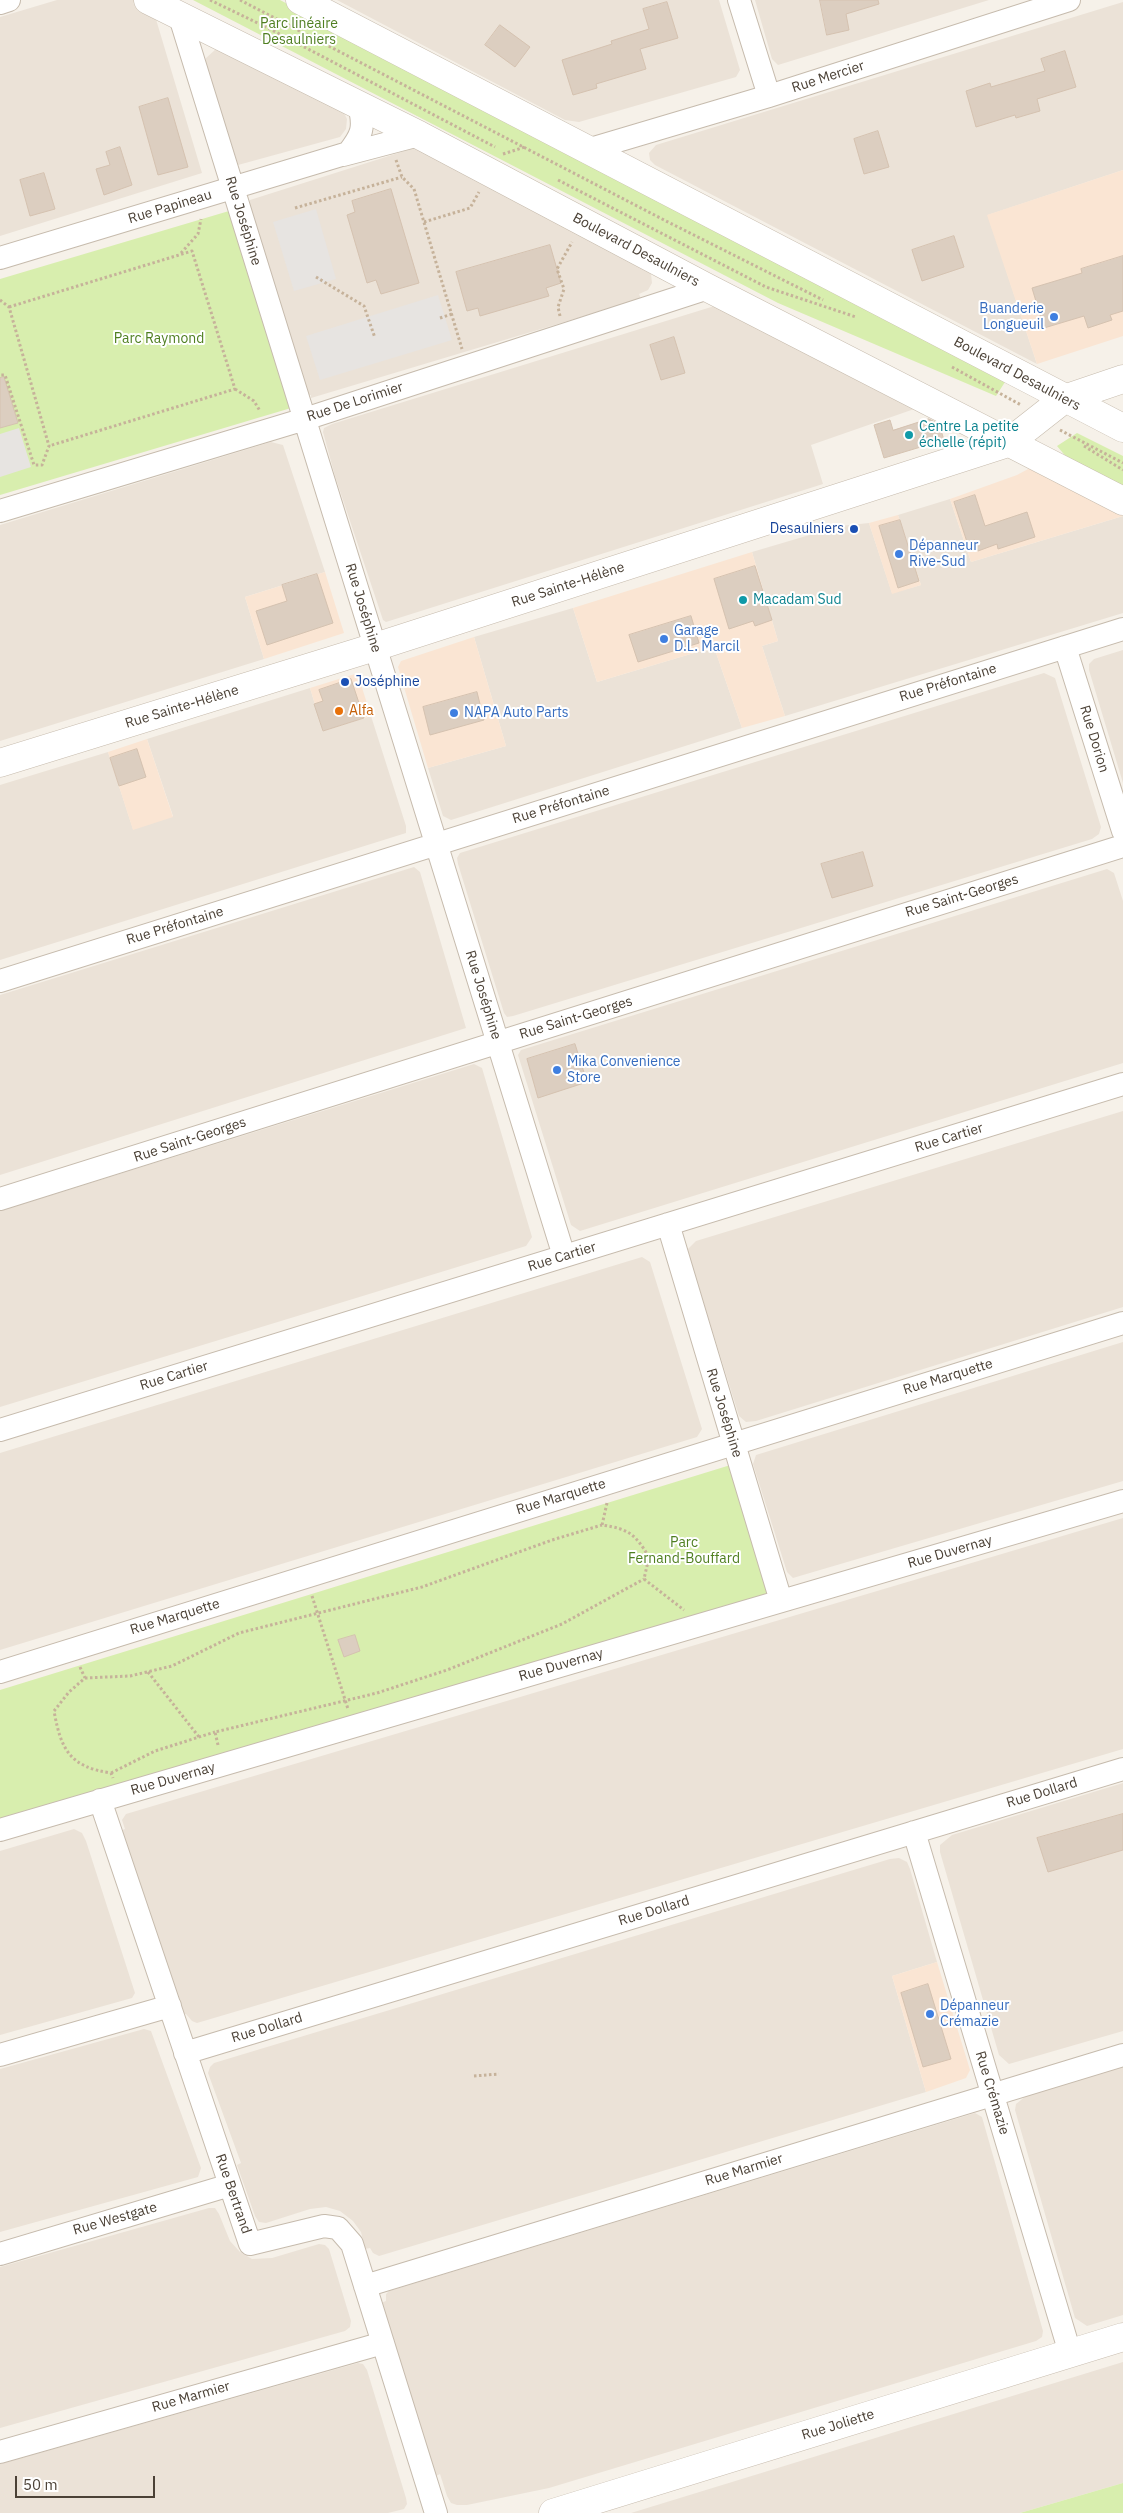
<!DOCTYPE html>
<meta charset="utf-8">
<style>
body{margin:0}
#map{position:relative;width:1123px;height:2513px;overflow:hidden;background:#f6f1e9;font-family:"IBM Plex Sans",sans-serif}
canvas{display:block}
.scale{position:absolute;left:15px;top:2476px;width:140px;height:22px;box-sizing:border-box;border:2px solid #4b4136;border-top:0;padding-left:6px;font-size:15px;line-height:18px;white-space:nowrap;color:#4b4136;-webkit-text-stroke:4px #fff;paint-order:stroke}
</style>
<div id="map">
<canvas width="1123" height="2513"></canvas>
<div class="scale">50 m</div>
</div>
<script>
const ctx = document.querySelector('canvas').getContext('2d');
ctx.lineJoin = 'round';
function fillPath(path, color) {
  ctx.fillStyle = color;
  ctx.fill(path, 'evenodd');
}
function stroke(path, color, width, dash) {
  ctx.strokeStyle = color;
  ctx.lineWidth = width;
  ctx.lineCap = dash ? 'butt' : 'round';
  ctx.setLineDash(dash || []);
  ctx.stroke(path);
}
function write(font, color, halo, rows, align = 'center') {
  ctx.font = font + ' "IBM Plex Sans",sans-serif';
  ctx.lineWidth = 4;
  ctx.setLineDash([]);
  ctx.textBaseline = 'middle';
  ctx.strokeStyle = halo;
  ctx.fillStyle = color;
  for (const [text, x, y, turn = 0] of rows) {
    ctx.save();
    ctx.translate(x, y);
    ctx.rotate((+turn || 0) * Math.PI / 180);
    ctx.textAlign = isNaN(turn) ? turn : align;
    if (halo) ctx.strokeText(text, 0, 0);
    ctx.fillText(text, 0, 0);
    ctx.restore();
  }
}
const residential = new Path2D(`
 M57,0H135L155,16L202,173L0,236V17Z
 M337,0H719L740,70L736,77L579,122L565,120Z
 M755,0H989L778,65L772,59Z
 M1123,2V170L988,215L1037,364L655,165L650,160L649,153L656,145Z
 M216,49L343,111L347,119L346,129L340,137L238,165L232,158L203,69L206,58Z
 M414,148L646,266L651,274L652,283L648,290L639,294L641,299L311,398V395L305,396L248,206L250,200Z
 M721,304L920,407L811,445L823,484L386,622L383,620L335,476L323,432L324,428L332,424Z
 M271,442L283,445L325,572L245,597L264,659L0,741V525Z
 M950,499L971,562L1123,516V613L785,716L762,646L778,641L752,552L840,526L869,523L892,593L921,585L898,515Z
 M573,608L597,682L714,647L742,728L451,820L443,816L428,768L506,746L474,637Z
 M1123,650V783L1089,670V664L1094,659Z
 M1044,673L1055,678L1101,827L1099,834L1092,839L513,1016L507,1017L504,1013L458,864L457,858L460,853Z
 M310,688L323,731L371,716L406,826V833L0,960V785L108,752L133,829L173,816L147,739Z
 M414,867L420,872L466,1028L0,1175V995Z
 M1107,869L1114,873L1123,901V1063L580,1231L571,1225L518,1055L521,1050Z
 M474,1064L482,1068L532,1237L526,1246L0,1407V1211Z
 M1123,1111V1307L756,1421L746,1422L739,1416L690,1259L688,1249L696,1241Z
 M642,1257L650,1262L702,1429L697,1437L0,1650V1453Z
 M1123,1342V1481L803,1575L793,1578L787,1572L753,1464L756,1455Z
 M1123,1518V1749L197,2023L192,2021L186,2014L180,2015L120,1831L125,1829L122,1820L126,1814Z
 M1123,1783V2031L1009,2064L999,2055L940,1852V1845L952,1835Z
 M74,1829L82,1833L86,1841L135,1993L132,1998L0,2035V1851Z
 M899,1858L907,1862L910,1869L937,1962L892,1976L926,2092L379,2256L373,2253L370,2248L365,2249L361,2232L353,2221L340,2211L326,2207L310,2209L266,2223L259,2222L255,2216L237,2165L241,2163L208,2073L210,2067L214,2063L890,1859Z
 M144,2029L151,2031L201,2168L198,2177L0,2232V2069Z
 M1123,2066V2315L1087,2326L1075,2318L1015,2110L1016,2104L1026,2096Z
 M975,2113L982,2117L1043,2331L1042,2337L1036,2341L549,2488L467,2505H457L451,2503L447,2496L440,2474L436,2476L381,2303L386,2301V2294L389,2291Z
 M209,2208H215L219,2214L230,2241L240,2252L252,2259L272,2258L319,2244L325,2245L329,2249L351,2321L350,2327L345,2331L0,2428V2267Z
 M1123,2362V2483L1020,2513H631Z
 M358,2363L363,2364L367,2370L406,2498L407,2504L404,2509L388,2513H0V2464Z`);
const commercial = new Path2D(`
 M1123,170V336L1037,364L987,215Z
 M1032,467L1123,516L971,562L950,499L1017,475Z
 M898,515L921,585L892,594L869,523Z
 M752,552L778,641L762,646L785,716L742,728L714,647L597,682L573,608Z
 M325,572L344,633L264,659L245,597Z
 M474,637L506,746L428,768L398,667L401,661Z
 M355,674L358,675L371,716L323,731L310,688Z
 M147,739L173,817L133,830L108,752Z
 M937,1962L970,2070L966,2078L926,2092L892,1976Z`);
const green = new Path2D(`
 M193,0H280L1005,382L996,396L778,303Z
 M229,211L291,408L0,495V279Z
 M1077,433L1123,456V487L1068,459L1057,446Z
 M737,1463L774,1597L0,1823V1690Z
 M1123,2483V2513H1020Z`);
const parking = new Path2D(`
 M316,209L336,279L294,291L273,222Z
 M438,295L452,340L320,380L306,336Z
 M19,428L31,467L0,477V434Z`);
const building = new Path2D(`
 M820,0H878L879,4L846,14L849,30L827,35Z
 M667,2L678,38L640,49L646,69L596,84L597,88L573,95L562,60L612,44L611,41L649,29L643,9Z
 M500,25L530,47L515,67L485,45Z
 M1065,51L1076,87L1037,99L1040,111L1016,118L1015,115L976,127L966,91L990,83L991,87L1045,71L1041,59Z
 M168,98L188,167L158,175L139,107Z
 M878,131L889,167L864,174L854,139Z
 M120,147L132,185L104,195L96,169L110,165L106,152Z
 M44,173L55,209L30,216L20,180Z
 M391,189L419,283L381,294L376,280L367,283L347,215L355,212L352,201Z
 M954,236L964,267L922,281L912,250Z
 M550,245L561,283L546,288L549,296L480,316L478,308L467,311L456,272Z
 M1123,256V311L1110,315L1112,320L1088,328L1084,316L1044,328L1032,288L1082,273L1081,269Z
 M674,337L685,373L661,380L650,345Z
 M4,377L18,423L0,428V378Z
 M929,419L939,424L944,440L884,458L874,425L890,420L893,430Z
 M975,495L985,526L1027,512L1035,537L998,549L997,544L978,551L975,540L967,542L954,502Z
 M900,520L919,581L898,588L879,526Z
 M755,566L772,620L755,626L753,621L729,629L714,579Z
 M317,574L333,623L267,645L256,611L287,601L282,585Z
 M691,616L699,643L638,662L629,635Z
 M351,679L364,718L323,731L314,704L323,701L319,690Z
 M477,692L484,720L430,735L423,707Z
 M137,749L146,777L119,786L110,758Z
 M863,852L873,886L832,898L821,864Z
 M575,1044L587,1082L538,1098L527,1059Z
 M355,1635L360,1651L344,1657L338,1640Z
 M1123,1814V1850L1048,1872L1037,1838Z
 M928,1984L951,2059L923,2067L901,1993Z`);
const path = new Path2D(`
 M210,0L270,29L495,147
 M240,0L666,221L823,300
 M503,154L525,147
 M396,160L402,177L414,189L462,349
 M558,180L766,287L856,317
 M295,208L402,177
 M424,222L470,208L479,192
 M181,253L198,234L201,219
 M316,277L364,306L375,338
 M0,300L9,307L49,446L42,465H34L5,375H0
 M9,307L192,251L235,389L49,446
 M560,316L558,307L564,289L557,269L572,242
 M440,318L452,314
 M952,367L1021,405
 M235,389L254,401L260,411
 M1060,430L1123,463
 M1084,446L1123,470
 M607,1503L602,1525C629,1529 635,1534 649,1557L644,1579L684,1610
 M312,1596L348,1709
 M80,1667L85,1678L69,1692L54,1711C61,1750 70,1767 111,1773L113,1778
 M148,1672L199,1737
 M85,1678L130,1676L172,1666L239,1633L422,1587L552,1540L602,1525
 M218,1745L215,1732L377,1693L447,1670L562,1624L644,1579
 M111,1773L155,1751L215,1732
 M474,2076L499,2074`);
const minor = new Path2D(`
 M739,0L769,96
 M0,3L9,0
 M180,17L564,1256
 M587,150L769,96L1069,0
 M343,155L419,135
 M0,258L348,153C362,135 365,128 359,105
 M0,511L305,419L708,288
 M1065,647L1123,831
 M0,981L1123,629
 M0,1199L1123,846
 M668,1224L781,1601
 M0,1430L1123,1084
 M0,1672L1123,1323
 M100,1800L250,2244L324,2226L338,2228L352,2244L436,2513
 M0,1830L1123,1501
 M914,1832L1070,2353
 M185,2053L1123,1769
 M0,2055L170,2006
 M0,2254L230,2185
 M365,2286L1123,2055
 M0,2452L383,2343`);
const tertiary = new Path2D(`
 M148,0L419,135L708,288L1123,501
 M300,0L1123,428
 M0,763L375,647L1008,443L1064,399L1123,379
 M553,2513L1123,2337`);
const markers = [
 [1054,317,5,"#3f7fe0"],
 [909,435,5,"#0f9aa8"],
 [854,529,5,"#1a4fb4"],
 [899,554,5,"#3f7fe0"],
 [743,600,5,"#0f9aa8"],
 [664,639,5,"#3f7fe0"],
 [345,682,5,"#1a4fb4"],
 [339,711,5,"#e8710a"],
 [454,713,5,"#3f7fe0"],
 [557,1070,5,"#3f7fe0"],
 [930,2014,5,"#3f7fe0"]
];
const parkNames = [
 ["Parc linéaire",299,24],
 ["Desaulniers",299,40],
 ["Parc Raymond",159,339],
 ["Parc",684,1543],
 ["Fernand-Bouffard",684,1559]
];
const streetNames = [
 ["Rue Mercier",828,77,-18],
 ["Rue Papineau",170,207,-17],
 ["Rue Joséphine",243,221,73],
 ["Boulevard Desaulniers",636,250,28],
 ["Boulevard Desaulniers",1017,374,28],
 ["Rue De Lorimier",355,402,-18],
 ["Rue Sainte-Hélène",568,585,-18],
 ["Rue Joséphine",363,608,73],
 ["Rue Préfontaine",948,683,-17],
 ["Rue Sainte-Hélène",182,707,-17],
 ["Rue Dorion",1094,739,73],
 ["Rue Préfontaine",561,805,-17],
 ["Rue Saint-Georges",962,896,-17],
 ["Rue Préfontaine",175,926,-17],
 ["Rue Joséphine",483,995,73],
 ["Rue Saint-Georges",576,1018,-17],
 ["Rue Cartier",949,1138,-17],
 ["Rue Saint-Georges",190,1140,-18],
 ["Rue Cartier",562,1257,-17],
 ["Rue Cartier",174,1376,-17],
 ["Rue Marquette",948,1377,-17],
 ["Rue Joséphine",724,1413,73],
 ["Rue Marquette",561,1497,-17],
 ["Rue Duvernay",950,1552,-16],
 ["Rue Marquette",175,1617,-17],
 ["Rue Duvernay",561,1665,-16],
 ["Rue Duvernay",173,1779,-16],
 ["Rue Dollard",1042,1793,-17],
 ["Rue Dollard",654,1911,-17],
 ["Rue Dollard",267,2028,-17],
 ["Rue Crémazie",992,2093,73],
 ["Rue Marmier",744,2170,-17],
 ["Rue Bertrand",233,2194,71],
 ["Rue Westgate",115,2219,-16],
 ["Rue Marmier",191,2397,-16],
 ["Rue Joliette",838,2425,-17]
];
const shopNames = [
 ["Buanderie",1044,309,"right"],
 ["Longueuil",1044,325,"right"],
 ["Dépanneur",909,546],
 ["Rive-Sud",909,562],
 ["Garage",674,631],
 ["D.L. Marcil",674,647],
 ["NAPA Auto Parts",464,713],
 ["Mika Convenience",567,1062],
 ["Store",567,1078],
 ["Dépanneur",940,2006],
 ["Crémazie",940,2022]
];
const cultureNames = [
 ["Centre La petite",919,427],
 ["échelle (répit)",919,443],
 ["Macadam Sud",753,600]
];
const transitNames = [
 ["Desaulniers",844,529],
 ["Joséphine",355,682,"left"]
];
const foodNames = [
 ["Alfa",349,711]
];
fillPath(residential, '#ebe2d7');
fillPath(commercial, '#fae5d3');
fillPath(green, '#d8eeae');
fillPath(parking, '#e7e4e1');
fillPath(building, '#dccec0');
stroke(building, '#d5c2b0', 1);
stroke(minor, '#c6bbad', 24);
stroke(tertiary, '#c6bbad', 29);
stroke(path, '#c6b29a', 3, [2.5, 2.5]);
stroke(minor, '#fff', 22);
stroke(tertiary, '#fff', 28);
for (const [x, y, r, color] of markers) {
  const dot = new Path2D();
  dot.arc(x, y, r, 0, 2 * Math.PI);
  ctx.fillStyle = color;
  ctx.fill(dot);
  stroke(dot, '#fff', 2);
}
write('14px', '#4f7f21', '#fff', parkNames);
write('14px', '#4b4136', '#fff', streetNames);
write('14px', '#366cbe', '#fff', shopNames, 'left');
write('14px', '#0d838f', '#fff', cultureNames, 'left');
write('14px', '#164399', '#fff', transitNames, 'right');
write('14px', '#c56008', '#fff', foodNames, 'left');
</script>
